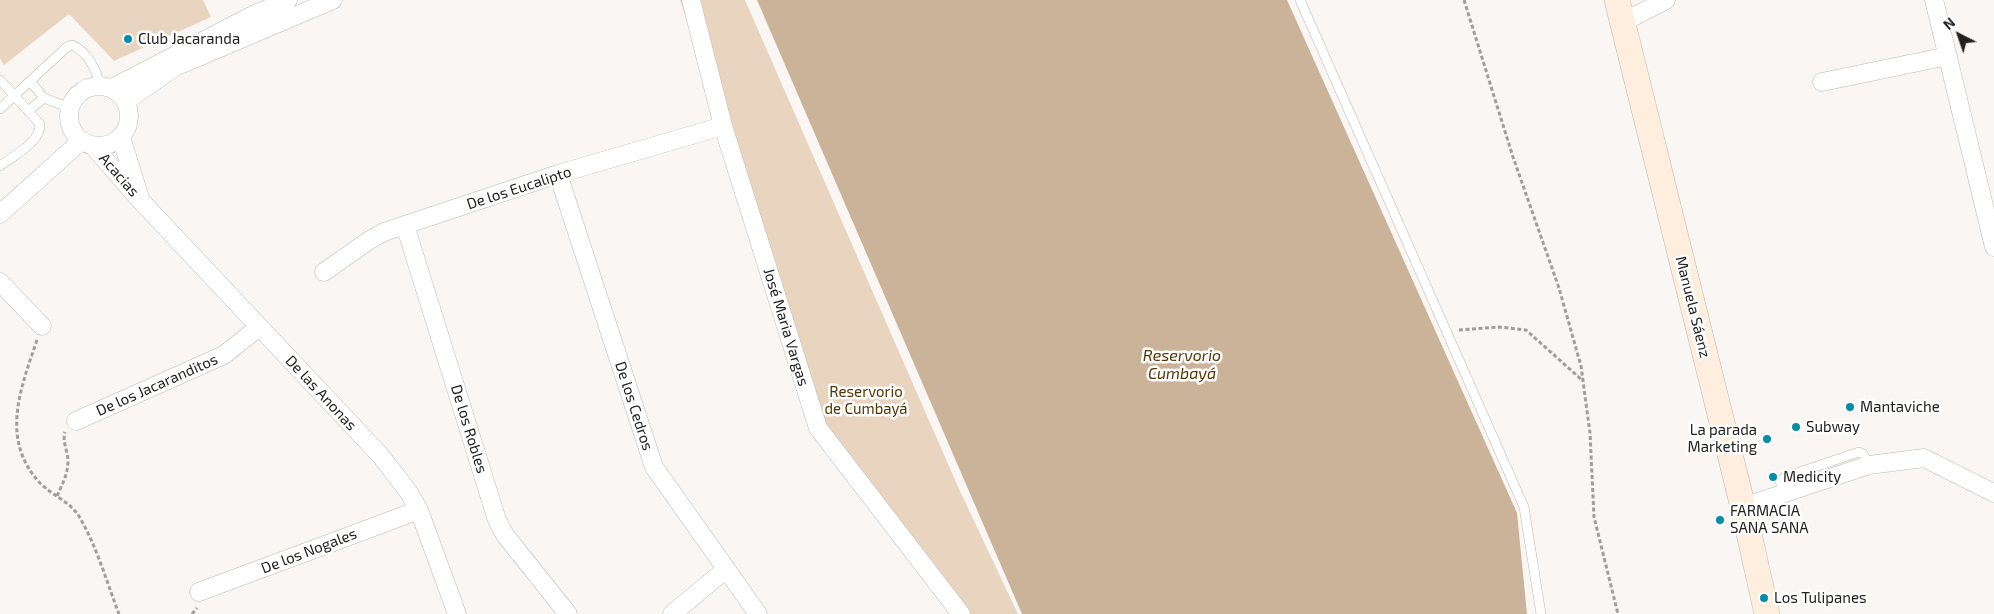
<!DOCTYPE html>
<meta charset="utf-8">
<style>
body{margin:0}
#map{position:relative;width:1994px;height:614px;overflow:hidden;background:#f9f6f3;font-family:"Exo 2",sans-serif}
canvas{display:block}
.north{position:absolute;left:1934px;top:10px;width:50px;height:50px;-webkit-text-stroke:4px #fff;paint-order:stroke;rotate:319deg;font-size:14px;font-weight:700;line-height:20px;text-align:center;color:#222120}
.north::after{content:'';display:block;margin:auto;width:18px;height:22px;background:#222120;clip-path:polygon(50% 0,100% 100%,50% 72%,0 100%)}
</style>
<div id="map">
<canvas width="1994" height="614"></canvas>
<div class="north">N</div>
</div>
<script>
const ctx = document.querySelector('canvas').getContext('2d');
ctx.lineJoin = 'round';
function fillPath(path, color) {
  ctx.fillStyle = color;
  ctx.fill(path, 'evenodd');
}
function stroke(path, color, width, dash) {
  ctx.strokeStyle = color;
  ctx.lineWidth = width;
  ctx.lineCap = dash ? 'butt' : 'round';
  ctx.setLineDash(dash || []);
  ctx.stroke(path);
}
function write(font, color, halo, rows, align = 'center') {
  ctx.font = font + ' "Exo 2",sans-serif';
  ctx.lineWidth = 5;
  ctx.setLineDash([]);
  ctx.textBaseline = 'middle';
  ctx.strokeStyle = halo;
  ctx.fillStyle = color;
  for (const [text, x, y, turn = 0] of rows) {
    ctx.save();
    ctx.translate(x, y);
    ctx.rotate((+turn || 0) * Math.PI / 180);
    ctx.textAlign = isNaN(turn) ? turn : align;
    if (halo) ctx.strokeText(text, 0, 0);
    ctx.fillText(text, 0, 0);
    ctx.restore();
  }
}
const green = new Path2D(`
 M0,0H203L211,17L114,61L69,14L4,65L0,59Z
 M680,0H745L959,489L1018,614H968L822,425Z`);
const water = new Path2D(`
 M757,0H1287L1517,513L1527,614H1022Z`);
const path = new Path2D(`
 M1464,0L1513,157L1559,288L1581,366L1590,433L1594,517L1618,614
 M1459,330L1500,327L1526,330L1582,380
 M37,340C20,390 0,440 40,483C53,496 71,502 80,518C97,547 107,583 119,614
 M57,496C62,485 68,474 68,461C68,451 62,442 65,432
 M192,614L197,608`);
const lane = new Path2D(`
 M1300,0L1524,507L1541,614
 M0,80L40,124C41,142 13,156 0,166
 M70,108L44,98L30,81L67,47L72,45C86,50 98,71 99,85
 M0,109L30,81
 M28,111L44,98
 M1784,494L1780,481L1785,477L1859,452L1863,454L1869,465`);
const street = new Path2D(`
 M691,0L723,126L818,428L961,614
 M1934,0L1994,247
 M1623,22L1666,0
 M1822,82L1948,56
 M69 116a30 30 0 1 1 60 0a30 30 0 1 1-60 0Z
 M112,88L253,15L288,0
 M126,101L175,67L333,0
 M121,137L139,195
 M93,146L140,200L380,455L408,491L419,510L457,614
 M558,174L654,467L758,614
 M0,214L81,141
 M405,225L497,520L505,535L568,614
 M324,272L368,241L384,232L558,174L723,126
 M0,282L42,326
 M76,421L224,355L259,327
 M1743,507L1869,465L1924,458L1994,493
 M199,592L419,510
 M672,614L725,570`);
const secondary = new Path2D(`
 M1617,0L1743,507L1767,614`);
const markers = [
 [128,39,5,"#048dab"],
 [1850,407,5,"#048dab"],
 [1796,427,5,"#048dab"],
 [1767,439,5,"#048dab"],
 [1773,477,5,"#048dab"],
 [1720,520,5,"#048dab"],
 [1764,598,5,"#048dab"]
];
const poiNames = [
 ["Club Jacaranda",138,39],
 ["Mantaviche",1860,407],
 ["Subway",1806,427],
 ["La parada",1757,430,"right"],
 ["Marketing",1757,447,"right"],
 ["Medicity",1783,477],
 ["FARMACIA",1730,511],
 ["SANA SANA",1730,528],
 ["Los Tulipanes",1774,598]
];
const streetNames = [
 ["Acacias",119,175,49],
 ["De los Eucalipto",519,188,-18],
 ["Manuela Sáenz",1693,307,76],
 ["José Maria Vargas",786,327,73],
 ["De los Jacaranditos",157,385,-24],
 ["De las Anonas",321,393,47],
 ["De los Cedros",634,406,72],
 ["De los Robles",469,429,73],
 ["De los Nogales",309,551,-21]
];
const parkNames = [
 ["Reservorio",866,392],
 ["de Cumbayá",866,409]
];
const waterNames = [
 ["Reservorio",1182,356],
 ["Cumbayá",1182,374]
];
fillPath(green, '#e9d5bf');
fillPath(water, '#cab398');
stroke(lane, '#bcb9b6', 10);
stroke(street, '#bcb9b6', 19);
stroke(secondary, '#bcb9b6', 26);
stroke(path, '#a09d9b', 3, [4, 2.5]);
stroke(lane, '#fff', 9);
stroke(street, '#fff', 18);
stroke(secondary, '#fdeedd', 25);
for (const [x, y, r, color] of markers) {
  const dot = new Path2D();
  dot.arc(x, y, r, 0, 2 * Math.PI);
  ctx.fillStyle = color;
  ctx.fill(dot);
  stroke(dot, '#fff', 2);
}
write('15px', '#222120', '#fff', poiNames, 'left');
write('15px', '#222120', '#fff', streetNames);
write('15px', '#543402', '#fff', parkNames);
write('italic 16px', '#563604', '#fff', waterNames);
</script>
